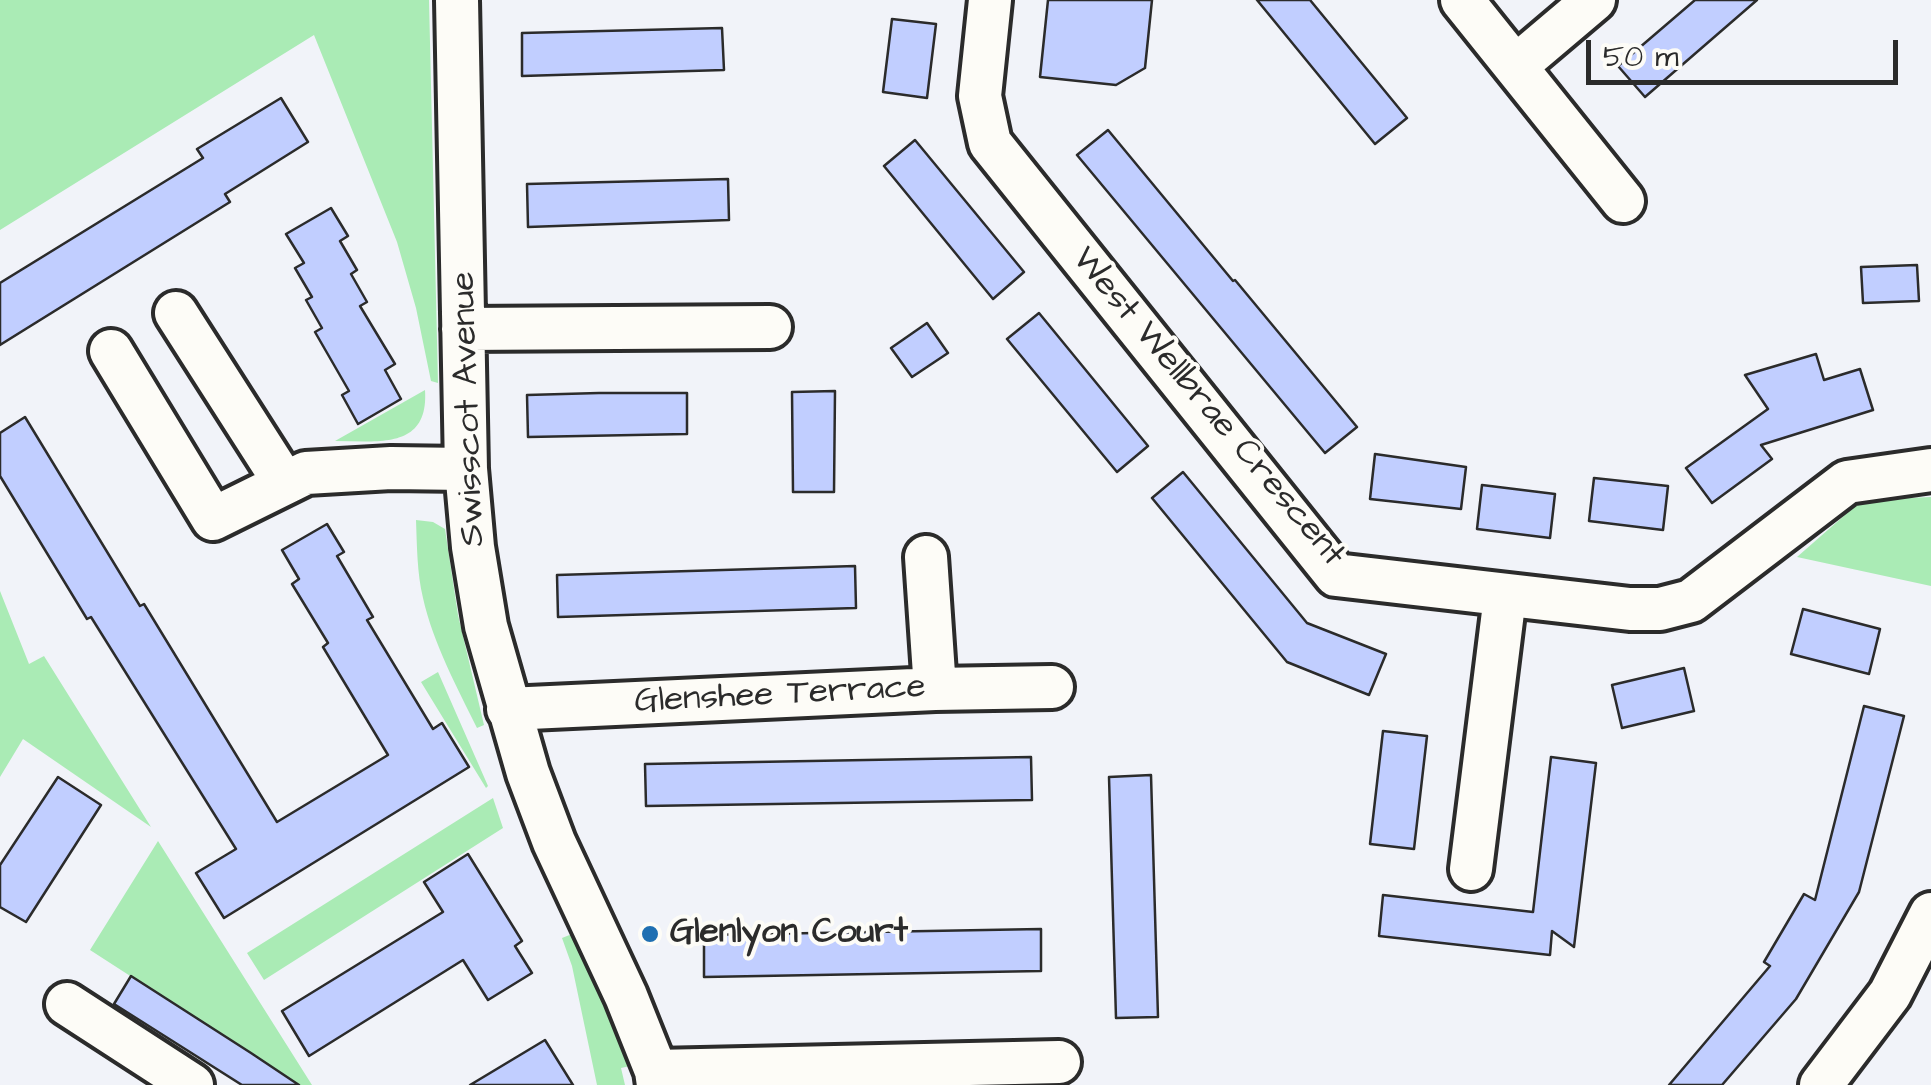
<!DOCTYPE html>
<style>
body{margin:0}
#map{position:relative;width:1931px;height:1085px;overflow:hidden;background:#f1f3f9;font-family:"Architects Daughter",sans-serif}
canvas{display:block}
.scale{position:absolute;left:1586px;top:40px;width:312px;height:45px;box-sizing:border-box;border:5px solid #2b2b2b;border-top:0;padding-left:12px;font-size:30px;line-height:35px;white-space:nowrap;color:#2b2b2b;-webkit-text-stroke:8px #fdfcf7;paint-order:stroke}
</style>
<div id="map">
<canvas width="1931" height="1085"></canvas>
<div class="scale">50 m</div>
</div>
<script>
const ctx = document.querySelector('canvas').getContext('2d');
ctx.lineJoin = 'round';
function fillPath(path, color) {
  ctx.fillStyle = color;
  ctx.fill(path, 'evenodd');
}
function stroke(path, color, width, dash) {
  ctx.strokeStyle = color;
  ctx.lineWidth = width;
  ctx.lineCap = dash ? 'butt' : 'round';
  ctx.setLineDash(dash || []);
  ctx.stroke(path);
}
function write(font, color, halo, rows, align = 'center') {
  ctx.font = font + ' "Architects Daughter",sans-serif';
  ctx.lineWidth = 8;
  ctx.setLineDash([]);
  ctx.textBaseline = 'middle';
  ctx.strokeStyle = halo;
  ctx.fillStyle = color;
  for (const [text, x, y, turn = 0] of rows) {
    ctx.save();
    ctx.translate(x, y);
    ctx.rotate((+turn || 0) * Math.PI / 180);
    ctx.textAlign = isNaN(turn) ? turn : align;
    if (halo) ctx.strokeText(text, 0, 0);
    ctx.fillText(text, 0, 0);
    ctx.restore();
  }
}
const green = new Path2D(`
 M0,0H429L438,383L431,381L416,308L397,242L314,35L0,230Z
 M425,390C429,450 378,441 335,441Z
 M1931,497V586L1797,557L1862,500Z
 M416,520L433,522L445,529L458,615L484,725L477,728C457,687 433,643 423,598C417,573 417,546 416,520Z
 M0,591L29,664L44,656L151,827L23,739L0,777Z
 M438,672L488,786L486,788L421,682Z
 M493,798L503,828L264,980L247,953Z
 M158,841L312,1085H299L90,950Z
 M572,934L586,959L630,1066L621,1068L625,1085H597L572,966L562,938Z`);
const building = new Path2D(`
 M1048,0H1152L1145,68L1116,85L1040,77Z
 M1257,0H1310L1407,118L1375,144Z
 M1695,0H1757L1645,97L1618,66Z
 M892,19L936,24L927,98L883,92Z
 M722,28L724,70L522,76V33Z
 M281,98L308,142L225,194L230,202L0,345V283L203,158L197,149Z
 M1108,130L1233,281L1235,280L1357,427L1325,453L1077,155Z
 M915,140L1024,272L993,299L884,166Z
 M728,179L729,220L528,227L527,184Z
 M331,208L348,236L340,241L357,270L351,274L367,302L360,306L395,364L385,370L401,399L358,424L342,395L349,391L315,332L322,328L306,300L312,297L295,268L304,263L286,234Z
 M1917,265L1919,301L1863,303L1861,267Z
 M1039,313L1148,446L1117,472L1007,339Z
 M927,323L948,353L912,377L891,348Z
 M1816,354L1824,380L1860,369L1873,410L1761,445L1772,459L1712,503L1686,468L1768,409L1745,375Z
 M835,391L834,492H793L792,392Z
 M599,393H687V434L528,437L527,395Z
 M25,417L140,606L144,604L277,822L388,755L323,647L328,643L292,584L299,579L282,550L327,524L344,552L337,556L373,617L367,620L433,729L442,723L469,767L224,918L196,873L236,849L91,617L87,619L0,476V433Z
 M1375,454L1466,467L1461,509L1370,499Z
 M1183,472L1307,623L1386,654L1369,695L1287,662L1152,498Z
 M1594,478L1668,486L1663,530L1589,521Z
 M1482,485L1555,494L1550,538L1477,529Z
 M855,566L856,608L558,617L557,575Z
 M1803,609L1880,629L1869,674L1791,654Z
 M1684,668L1694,711L1622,728L1612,685Z
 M1864,706L1904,716L1859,892L1796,999L1722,1085H1669L1770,966L1764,962L1804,894L1815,900Z
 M1383,731L1427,736L1414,849L1370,844Z
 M1031,757L1032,800L646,806L645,764Z
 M1551,757L1596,763L1574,947L1552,931L1550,955L1379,936L1383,895L1533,912Z
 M1151,775L1158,1017L1116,1018L1109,777Z
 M58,777L101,805L26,922L0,907V865Z
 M468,854L522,941L515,946L532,973L488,1000L463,960L309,1056L282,1011L443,912L424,882Z
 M1041,929V971L704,977V935Z
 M131,976L251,1053L299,1085H242L114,1004Z
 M545,1040L573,1085H470Z`);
const minor = new Path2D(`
 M457,0L466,469L473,547L486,626L528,773L554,842L626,996L656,1071L658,1085
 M990,0L980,96L990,143L1336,575L1630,609H1660L1691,601L1847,482L1931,470
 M1462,0L1623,201
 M1516,66L1594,0
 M176,313L284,482
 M463,329L770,327
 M111,351L213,519L306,473L391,468L466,469
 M926,557L935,689
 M508,709L935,689L1052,687
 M1471,869L1505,596
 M67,1004L192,1085
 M656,1071L1059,1062
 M1821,1085L1890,994L1931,914`);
const markers = [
 [650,934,10,"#1f6fb2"]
];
const streetNames = [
 ["West Wellbrae Crescent",1207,408,50],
 ["Swisscot Avenue",470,409,-92],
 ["Glenshee Terrace",780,696,-3]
];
const poiNames = [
 ["Glenlyon Court",670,934]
];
fillPath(green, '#aaebb5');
fillPath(building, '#c1ceff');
stroke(building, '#2b2b2b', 2.5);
stroke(minor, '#2b2b2b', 50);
stroke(minor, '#fdfcf7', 42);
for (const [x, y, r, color] of markers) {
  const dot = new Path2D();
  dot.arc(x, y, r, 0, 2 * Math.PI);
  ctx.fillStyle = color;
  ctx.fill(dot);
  stroke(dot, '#fdfcf7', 4);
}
write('35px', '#2b2b2b', '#fdfcf7', streetNames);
write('bold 35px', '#2b2b2b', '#fdfcf7', poiNames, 'left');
</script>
